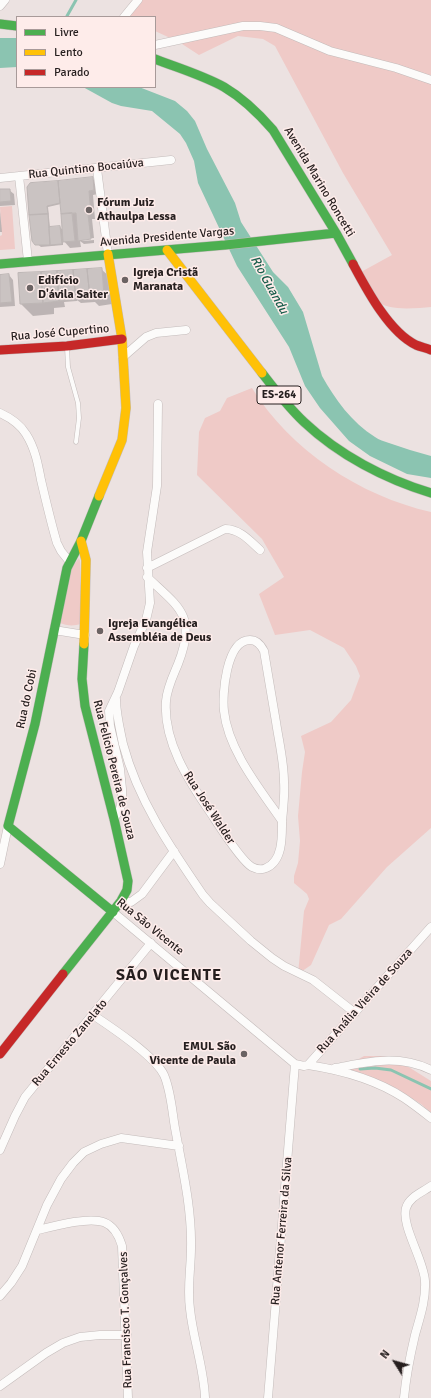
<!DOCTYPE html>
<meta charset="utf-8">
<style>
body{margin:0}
#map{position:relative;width:431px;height:1398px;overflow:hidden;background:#ece2e1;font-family:Signika,sans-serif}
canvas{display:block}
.legend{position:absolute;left:16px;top:16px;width:140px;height:72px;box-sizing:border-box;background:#feecea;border:1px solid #a89a99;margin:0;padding:5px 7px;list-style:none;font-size:12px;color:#261f1f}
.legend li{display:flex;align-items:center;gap:8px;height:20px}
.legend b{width:20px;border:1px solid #a89a99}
.north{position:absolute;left:375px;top:1342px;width:40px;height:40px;-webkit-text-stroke:3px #feecea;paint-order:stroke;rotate:307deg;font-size:11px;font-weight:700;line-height:16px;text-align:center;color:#261f1f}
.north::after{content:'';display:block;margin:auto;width:14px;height:18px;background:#261f1f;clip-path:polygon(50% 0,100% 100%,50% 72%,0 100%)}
</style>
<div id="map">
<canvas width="431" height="1398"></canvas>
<ul class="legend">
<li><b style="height:5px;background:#4caf50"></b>Livre</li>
<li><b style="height:5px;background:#ffc107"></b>Lento</li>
<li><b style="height:5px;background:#c62828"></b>Parado</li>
</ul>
<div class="north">N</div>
</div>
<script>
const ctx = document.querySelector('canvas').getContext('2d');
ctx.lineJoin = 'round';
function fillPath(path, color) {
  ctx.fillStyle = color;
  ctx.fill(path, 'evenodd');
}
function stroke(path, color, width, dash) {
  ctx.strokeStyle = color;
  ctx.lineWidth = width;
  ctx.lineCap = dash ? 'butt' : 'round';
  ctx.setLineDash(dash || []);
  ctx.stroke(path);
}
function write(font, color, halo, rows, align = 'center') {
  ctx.font = font + ' Signika,sans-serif';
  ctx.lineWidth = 3;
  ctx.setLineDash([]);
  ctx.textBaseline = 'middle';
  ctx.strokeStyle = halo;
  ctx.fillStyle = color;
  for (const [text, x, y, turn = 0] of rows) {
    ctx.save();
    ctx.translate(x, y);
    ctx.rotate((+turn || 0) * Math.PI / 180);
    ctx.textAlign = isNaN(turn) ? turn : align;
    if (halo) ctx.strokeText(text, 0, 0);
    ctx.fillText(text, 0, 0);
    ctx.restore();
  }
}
const green = new Path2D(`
 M134,0H431V307C416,308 388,312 376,300C370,293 366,281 361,272L392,255L343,173L275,46L263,39L238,36L199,55L179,42L155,31V17H124Z
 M12,206L15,249L0,250V236L2,235L0,207Z
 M252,388C290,450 360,496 431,512V828L387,867L341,919L329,925L311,965L298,974L304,911L309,899L307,894L294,883V876L298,863L300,841L298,816L302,772L305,752L301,736L331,722L351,700L360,676L356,666L344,648L310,630L275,635L259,594L284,577L262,539L197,475L199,432L205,418L220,411L227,398Z
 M79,558L80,561L81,624C74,626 67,626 60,623L70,570Z
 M364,1056H391L431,1081V1113L421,1104L395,1088L348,1076V1065Z`);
const water = new Path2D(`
 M0,38H17V67L0,68Z
 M83,87H139L175,101L187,111L195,121L207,149L235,203L241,222L273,272L288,287L303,312L322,376C335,399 352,423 375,437C379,440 384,441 389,443C403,448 417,452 431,456V478L407,474L370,456L349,441L320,408L305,386L289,347L237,266L198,183L194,161L186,143L180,134L152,111L121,106L112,103Z`);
const shadow = new Path2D(`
 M93,179L97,183L98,194L93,195L95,219H92L94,238L82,239V241L94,240V243L84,244L80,241L81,247L70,248L63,240V245L41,247L35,242L28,188ZM61,204L63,230L60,227L50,228L48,207Z
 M0,190H9L14,194L15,205L0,206Z
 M0,211L2,232H0Z
 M101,269L110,277L112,304L99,306L95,302L81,303L77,300V301L64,302L65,307L54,308V314L33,316L21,304Z
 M9,275L13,280L15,306L0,307V276Z`);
const stream = new Path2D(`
 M67,16L76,0
 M360,1069L375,1068L391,1070L431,1089`);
const building = new Path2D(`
 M93,177L94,190L89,191L91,215H88L91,239L78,241L76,213L61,214L58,181Z
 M58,181L60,203L47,206L48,214L29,215L27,187L30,183Z
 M0,189H10L11,201L0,202Z
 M72,213L75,241L63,242L61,214Z
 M48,214L50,245H35L32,241L29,215Z
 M60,226L62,244L50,245L49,227Z
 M102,268L104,296L90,298L87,269Z
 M87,269L90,298L76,300L73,270Z
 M73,270L76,300L59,301L57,271Z
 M57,271L59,301L43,303L41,272Z
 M41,272L43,303L20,304L18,273Z
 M9,274L12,302L0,303V275Z`);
const lane = new Path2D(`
 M67,347L68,367L78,403L79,418L76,442`);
const street = new Path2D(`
 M0,6L5,0
 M124,17L138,0
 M155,45L243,26H260L276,28L330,51L396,68L431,80
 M97,169L108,254
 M19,176L28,261
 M0,178L171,160
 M123,357L146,337L156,333L186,330
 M0,413C11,418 20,424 26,434C35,448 38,464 41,480C46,501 51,523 57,543L61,551L69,561
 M147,568L225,529C240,529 250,541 260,550
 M147,577C180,608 197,616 178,664C173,676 167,688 166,701C163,741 188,780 210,812C218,824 241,861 252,867C256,869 262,870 266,868C283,861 282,836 282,822C283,809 285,795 284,782C284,762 279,742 276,722C272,698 268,674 264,651C261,645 257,640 250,640C226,640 222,695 224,711C228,750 260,789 282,821
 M54,630L85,635
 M116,699C116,714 120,729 123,744C138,800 170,847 203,895L210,903L251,941L272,958L284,966L313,980L355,1013
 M114,819L120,809L122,799V789L120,769L110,726L109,711L118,692L134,646L146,620L150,603L147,552L157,486L158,404
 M0,864L8,826
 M121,902H131L142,894L174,851
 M113,912L295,1064L304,1066L308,1065L431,927
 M93,1015C111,1027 155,1056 164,1075C171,1091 172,1111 175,1128C182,1167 192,1208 191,1248C191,1268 187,1288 190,1309C193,1339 204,1368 205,1398
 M308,1065C341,1070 375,1079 404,1098C413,1104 422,1111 431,1118
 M335,1068C369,1062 398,1054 431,1070
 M0,1150L15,1116L25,1097L151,943
 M38,1230C50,1227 62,1224 74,1222C99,1218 114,1219 122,1246L128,1398
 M0,1296L11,1283L22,1266L47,1205L61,1179L73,1163L84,1152L101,1144L121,1138L179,1146
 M0,1386L46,1353L63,1343L80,1337L100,1335H127
 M268,1398L295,1064
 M404,1398C406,1377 410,1356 415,1335C420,1317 426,1300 425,1281C424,1260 401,1226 406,1208C409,1197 423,1192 431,1186`);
const fast = new Path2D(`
 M0,24L17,26
 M155,59C178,68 202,75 224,87C241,97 260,115 273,130L336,233
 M0,264L225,245L336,233L353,264
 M262,373C275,390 288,407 304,422C339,455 385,479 431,493
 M99,496L81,541L67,568L35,724L8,826L113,912
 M63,974L121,901L127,890L128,881L114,819L85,706L82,679L84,644`);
const slow = new Path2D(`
 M167,250L262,373
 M99,496L122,440L126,408L122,339L108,254
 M81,541L86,560L84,644`);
const jam = new Path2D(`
 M353,264C367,290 389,332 416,345C421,347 426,348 431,350
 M0,350L67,346L122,339
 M0,1054L63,974`);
const markers = [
 [89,210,4,"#6b6363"],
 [125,280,4,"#6b6363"],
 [30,288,4,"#6b6363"],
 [100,631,4,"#6b6363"],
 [244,1054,4,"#6b6363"]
];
const shields = [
 [279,395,44]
];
const shieldNames = [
 ["ES-264",279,395]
];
const streetNames = [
 ["Rua Quintino Bocaiúva",86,169,-6],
 ["Avenida Marino Roncetti",319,182,59],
 ["Avenida Presidente Vargas",167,237,-5],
 ["Rua José Cupertino",60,333,-5],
 ["Rua do Cobi",27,699,-78],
 ["Rua Felicio Pereira de Souza",114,770,76],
 ["Rua José Walder",209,808,57],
 ["Rua São Vicente",150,927,39],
 ["Rua Anália Vieira de Souza",365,1001,-48],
 ["Rua Ernesto Zanelato",70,1043,-50],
 ["Rua Antenor Ferreira da Silva",282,1231,-85],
 ["Rua Francisco T. Gonçalves",126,1320,-92]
];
const poiNames = [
 ["Fórum Juiz",97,203],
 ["Athaulpa Lessa",97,217],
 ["Igreja Cristã",133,273],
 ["Maranata",133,287],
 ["Edifício",38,281],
 ["D'ávila Saiter",38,295],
 ["Igreja Evangélica",108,624],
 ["Assembléia de Deus",108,638],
 ["EMUL São",236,1047,"right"],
 ["Vicente de Paula",236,1061,"right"]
];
const waterNames = [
 ["Rio Guandu",269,285,61]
];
const districtNames = [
 ["SÃO VICENTE",169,976]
];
fillPath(green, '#efcac7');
fillPath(water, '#8bc4b1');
fillPath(shadow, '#0003');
stroke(stream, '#8bc4b1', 3);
fillPath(building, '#cac3c2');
stroke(building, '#bdb6b5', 1);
stroke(lane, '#c3bbba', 5);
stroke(street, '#c3bbba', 9);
stroke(fast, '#c3bbba', 10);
stroke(slow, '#c3bbba', 10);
stroke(jam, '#c3bbba', 10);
stroke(lane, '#fcfbfa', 4);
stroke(street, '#fcfbfa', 8);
stroke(fast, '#4caf50', 9);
stroke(slow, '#ffc107', 9);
stroke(jam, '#c62828', 9);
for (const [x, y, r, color] of markers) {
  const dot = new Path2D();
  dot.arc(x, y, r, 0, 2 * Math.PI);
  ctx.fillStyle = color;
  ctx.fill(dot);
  stroke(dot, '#feecea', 1.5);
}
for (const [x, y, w] of shields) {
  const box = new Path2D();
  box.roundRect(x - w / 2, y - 9, w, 18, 3);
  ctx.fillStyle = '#feecea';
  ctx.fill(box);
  stroke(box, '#261f1f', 1);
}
write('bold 11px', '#261f1f', null, shieldNames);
write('12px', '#261f1f', '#feecea', streetNames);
write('bold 12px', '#261f1f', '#feecea', poiNames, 'left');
write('italic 13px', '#1a5e4c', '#feecea', waterNames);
ctx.letterSpacing = '1px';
write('bold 16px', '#261f1f', '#feecea', districtNames);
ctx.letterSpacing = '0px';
</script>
